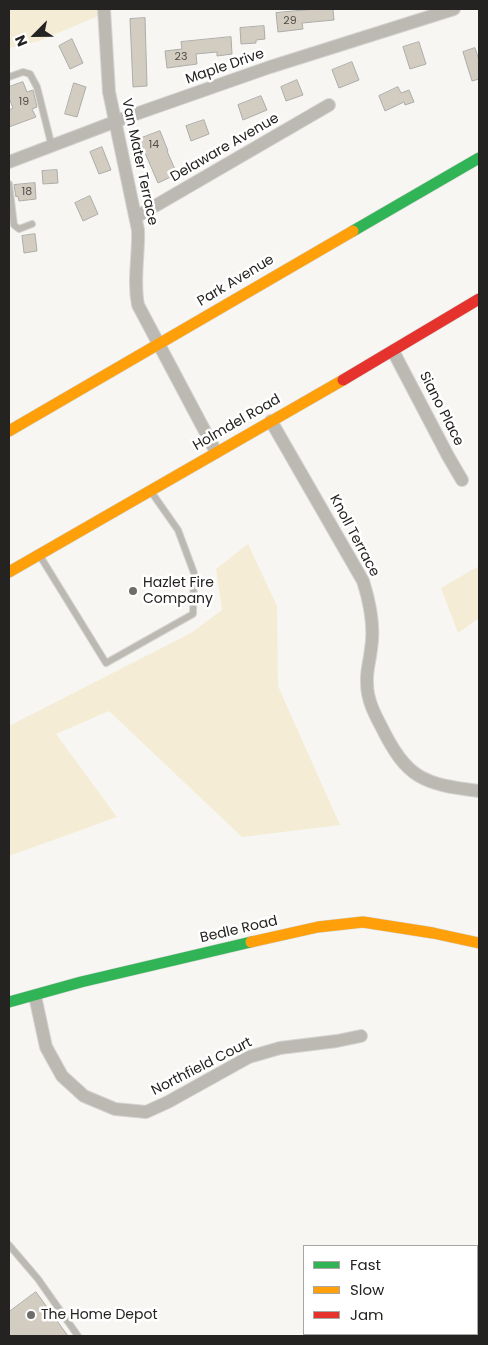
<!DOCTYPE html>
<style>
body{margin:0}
#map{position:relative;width:488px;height:1345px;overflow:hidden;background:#f7f6f3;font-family:Poppins,sans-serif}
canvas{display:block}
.frame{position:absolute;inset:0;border:10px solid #242321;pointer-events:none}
.legend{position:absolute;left:303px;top:1245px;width:175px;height:90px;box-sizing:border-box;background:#fff;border:1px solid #a7a7a6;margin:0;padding:6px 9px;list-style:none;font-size:15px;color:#242321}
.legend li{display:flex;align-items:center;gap:10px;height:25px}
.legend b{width:25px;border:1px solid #a7a7a6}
.north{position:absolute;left:10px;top:10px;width:50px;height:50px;-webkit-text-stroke:4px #fff;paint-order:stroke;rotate:247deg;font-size:14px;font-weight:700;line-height:20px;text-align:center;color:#242321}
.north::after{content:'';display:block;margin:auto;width:18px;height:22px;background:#242321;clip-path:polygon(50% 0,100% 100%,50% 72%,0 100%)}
</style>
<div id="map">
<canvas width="488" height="1345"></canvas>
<div class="frame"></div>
<ul class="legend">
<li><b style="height:6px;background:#30b455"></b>Fast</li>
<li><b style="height:6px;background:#ff9f0a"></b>Slow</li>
<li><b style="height:6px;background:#e5322d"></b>Jam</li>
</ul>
<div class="north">N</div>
</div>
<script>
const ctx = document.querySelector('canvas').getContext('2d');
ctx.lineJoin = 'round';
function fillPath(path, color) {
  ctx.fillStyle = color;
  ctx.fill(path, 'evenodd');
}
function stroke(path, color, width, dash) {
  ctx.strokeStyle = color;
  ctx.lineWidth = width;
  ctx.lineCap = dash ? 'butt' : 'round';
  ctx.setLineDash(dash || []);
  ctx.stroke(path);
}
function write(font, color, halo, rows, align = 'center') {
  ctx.font = font + ' Poppins,sans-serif';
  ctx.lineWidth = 5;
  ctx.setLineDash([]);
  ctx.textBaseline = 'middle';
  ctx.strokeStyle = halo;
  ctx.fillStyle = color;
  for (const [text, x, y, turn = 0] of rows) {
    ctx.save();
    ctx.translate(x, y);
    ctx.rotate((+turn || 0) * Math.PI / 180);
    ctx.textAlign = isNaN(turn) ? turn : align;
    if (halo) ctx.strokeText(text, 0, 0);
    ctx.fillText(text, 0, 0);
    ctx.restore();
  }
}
const green = new Path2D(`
 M9,9H115L39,41L9,48Z
 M248,544L277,606L278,686L340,825L242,837L109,711L56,734L117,817L9,856V726L191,633L222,610L216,569Z
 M479,566V618L458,633L441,588Z`);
const building = new Path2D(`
 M315,9H333L334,20L302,23L303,29L278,32L276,13Z
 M145,18L147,86L133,87L130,19Z
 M264,26L265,39L256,40V43L241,44L240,28Z
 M231,37L232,54L217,56V52L196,54L197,64L167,68L165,51L182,49L181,42Z
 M72,39L83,63L70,69L59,46Z
 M419,42L426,64L410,69L403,47Z
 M475,48L479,60V79L472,81L463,52Z
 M352,62L359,80L339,88L332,70Z
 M297,80L303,95L286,101L281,87Z
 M23,82L27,92L33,90L37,107L32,109L36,117L9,127V110L13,108L9,98V87Z
 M74,83L86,87L77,117L65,114Z
 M398,87L401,93L409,90L414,102L405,105L404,102L385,111L379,96Z
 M261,96L267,110L243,120L238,105Z
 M204,120L209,134L191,141L186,126Z
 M160,131L168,151H167L177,174L158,183L139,139Z
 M102,147L111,170L99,174L90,152Z
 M57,170L58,183L43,184L42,171Z
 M35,183L36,199L19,201L18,196L16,197L14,185Z
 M90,196L98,214L83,221L75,203Z
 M35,234L37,251L24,253L22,236Z
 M36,1292L68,1336H9V1312Z`);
const lane = new Path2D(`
 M9,77L23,72L30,74L37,87L52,147
 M9,184L14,225L19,229L32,224
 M40,556L106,663L193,614L194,573L178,530L152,493
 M9,1245L38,1279L78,1336`);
const street = new Path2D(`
 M104,9L109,92L138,230C139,255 133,280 138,305L216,452
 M9,162L130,116L270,67L454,9
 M136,217L329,105
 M393,351L448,456L462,480
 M271,421L363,581C370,603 375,626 371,649C370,660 366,672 367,683C367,699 374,713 381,726C407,779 423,784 479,791
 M35,996L46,1047L62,1076L84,1096L115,1109L146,1112L168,1102L249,1057L280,1048L337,1041L361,1036`);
const fast = new Path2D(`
 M353,231L479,158
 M9,1002L81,982L251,942`);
const slow = new Path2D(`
 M9,431L353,231
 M9,572L343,380
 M251,942L318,927L363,922L433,933L479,943`);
const jam = new Path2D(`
 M343,380L479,299`);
const markers = [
 [133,591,5,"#6e6d6a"],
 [31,1315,5,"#6e6d6a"]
];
const numberNames = [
 ["29",290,21],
 ["23",181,57],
 ["19",24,102],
 ["14",154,145],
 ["18",27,192]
];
const streetNames = [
 ["Maple Drive",225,67,-19],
 ["Delaware Avenue",225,148,-30],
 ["Van Mater Terrace",139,162,78],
 ["Park Avenue",236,281,-31],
 ["Siano Place",441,409,63],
 ["Holmdel Road",237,423,-30],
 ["Knoll Terrace",354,536,62],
 ["Bedle Road",239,930,-13],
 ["Northfield Court",202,1067,-27]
];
const poiNames = [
 ["Hazlet Fire",143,583],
 ["Company",143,599],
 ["The Home Depot",41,1315]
];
fillPath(green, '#f4ecd4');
fillPath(building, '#d2cdc0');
stroke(building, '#acaca9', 1);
stroke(lane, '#d4d4d2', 8);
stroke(street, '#d4d4d2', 14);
stroke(fast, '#d4d4d2', 12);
stroke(slow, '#d4d4d2', 12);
stroke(jam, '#d4d4d2', 12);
stroke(lane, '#bcb9b2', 6);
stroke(street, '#bcb9b2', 12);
stroke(fast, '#30b455', 11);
stroke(slow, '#ff9f0a', 11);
stroke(jam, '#e5322d', 11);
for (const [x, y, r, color] of markers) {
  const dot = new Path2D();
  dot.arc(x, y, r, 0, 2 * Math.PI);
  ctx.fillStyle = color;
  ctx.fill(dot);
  stroke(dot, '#fff', 2);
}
write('11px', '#504e49', null, numberNames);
write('14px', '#242321', '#fff', streetNames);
write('14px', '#242321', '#fff', poiNames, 'left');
</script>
